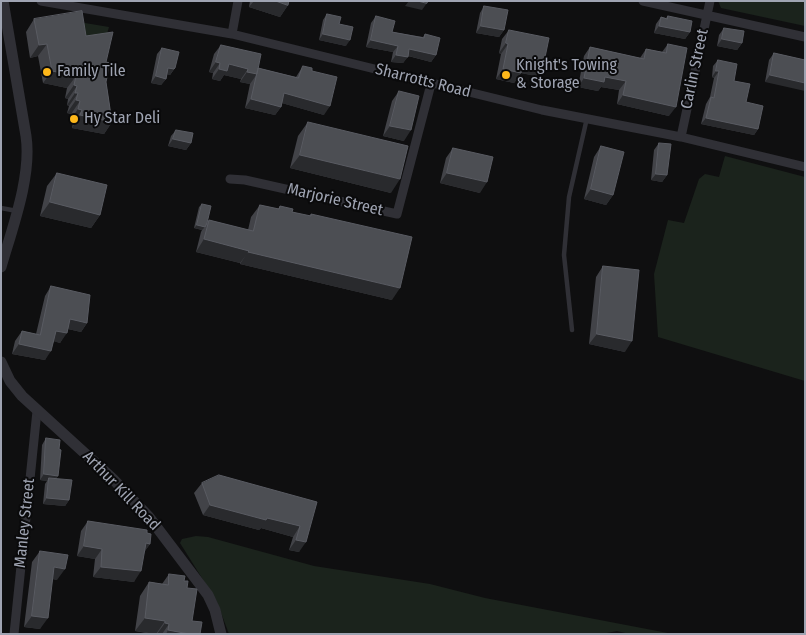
<!DOCTYPE html>
<style>
body{margin:0}
#map{position:relative;width:806px;height:635px;overflow:hidden;background:#0f0f10;font-family:"Fira Sans Condensed",sans-serif}
canvas{display:block}
.frame{position:absolute;inset:0;border:2px solid #9fa4b2;pointer-events:none}
</style>
<div id="map">
<canvas width="806" height="635"></canvas>
<div class="frame"></div>
</div>
<script>
const ctx = document.querySelector('canvas').getContext('2d');
ctx.lineJoin = 'round';
function fillPath(path, color) {
  ctx.fillStyle = color;
  ctx.fill(path, 'evenodd');
}
function stroke(path, color, width, dash) {
  ctx.strokeStyle = color;
  ctx.lineWidth = width;
  ctx.lineCap = dash ? 'butt' : 'round';
  ctx.setLineDash(dash || []);
  ctx.stroke(path);
}
function write(font, color, halo, rows, align = 'center') {
  ctx.font = font + ' "Fira Sans Condensed",sans-serif';
  ctx.lineWidth = 4;
  ctx.setLineDash([]);
  ctx.textBaseline = 'middle';
  ctx.strokeStyle = halo;
  ctx.fillStyle = color;
  for (const [text, x, y, turn = 0] of rows) {
    ctx.save();
    ctx.translate(x, y);
    ctx.rotate((+turn || 0) * Math.PI / 180);
    ctx.textAlign = isNaN(turn) ? turn : align;
    if (halo) ctx.strokeText(text, 0, 0);
    ctx.fillText(text, 0, 0);
    ctx.restore();
  }
}
const green = new Path2D(`
 M718,1H805V26L721,8Z
 M73,21L109,27L104,44L78,49Z
 M725,156L805,177V381L658,337L654,274L668,220L684,223L699,179L705,174L719,177Z
 M196,536L208,537L314,566L430,584L485,598L673,634H629L617,631L602,634H229L217,602L180,543L182,539Z`);
const service = new Path2D(`
 M1,208L17,211
 M572,330L564,255L569,197L587,118`);
const minor = new Path2D(`
 M41,1L232,34L542,110L681,137L805,167
 M643,1L805,37
 M232,34L238,1
 M681,137L710,1
 M230,179L245,180L397,214L431,84
 M14,634L37,411`);
const tertiary = new Path2D(`
 M1,267C12,229 32,176 26,136L3,1
 M1,362L10,381L22,396L113,479L149,517L208,595L215,610L221,634`);
const wall = new Path2D(`
 M250,1H289L288,5L280,17L249,7Z
 M484,6L504,30L499,37L476,33L480,13Z
 M327,14L346,46L319,40L323,20Z
 M376,16L392,32L423,37L425,34L436,55L431,62L408,56L403,63L391,62L393,52L366,47L371,23Z
 M668,16L690,32L685,39L654,33L656,24L661,17L666,18Z
 M34,19L86,36L106,62V82L112,122L104,134L72,128L73,122H69L71,114L67,113L69,106L67,105L68,99L65,98L67,88L43,83L38,56L30,58L26,32Z
 M724,28L742,43L737,50L717,46L719,35Z
 M509,30L543,67L536,76L521,73L514,83L496,79L501,54L499,53L502,39Z
 M668,44L669,116L617,104L619,90L601,87L598,91L578,87L584,56L590,47L640,58L646,49L662,52Z
 M221,45L258,68L296,77L303,66L312,71L324,115L282,103L281,107L275,115L245,108L250,84L240,82L241,79L224,75L220,81L212,79L213,73L209,72L214,54Z
 M162,48L175,68L170,75L167,74L166,79L161,85L151,83L157,54Z
 M774,53L805,60L765,82L769,60Z
 M718,60L734,81L746,102L758,129L754,135L701,124L706,104L710,97L714,78L712,77L713,66Z
 M399,91L404,141L383,136L392,101Z
 M308,122L391,193L290,168L298,136Z
 M176,130L191,143L186,150L168,146L171,136Z
 M659,143L667,175L662,182L651,180L654,150Z
 M601,146L613,195L606,205L584,199L594,157Z
 M453,148L480,193L440,183L446,158Z
 M57,173L100,215L91,228L40,216L47,186Z
 M202,204L207,223L209,220L248,230L251,217L260,205L278,209L280,206L292,212L309,216L311,214L392,300L240,264V263L196,252L201,232L202,230L194,228L199,207Z
 M603,266L625,352L589,344L596,277Z
 M51,286L87,323L81,332L68,329L60,343L54,341L45,360L12,354L15,341L22,331L36,334L45,296Z
 M46,438L58,476L56,478L69,500L65,506L43,504L45,484L47,481L40,480L42,445Z
 M202,483L317,502L299,552L289,550L293,537L261,528L259,530L203,515L194,493Z
 M88,521L147,533L150,544L144,552L134,582L93,577L95,559L77,556L81,531Z
 M40,551L57,580L53,579L40,629L24,627L32,562Z
 M169,574L184,581L187,588L192,621L200,634H152L135,631L140,596L149,582L162,584Z`);
const shadedWall = new Path2D(`
 M254,1H276L288,5L280,17L249,7Z
 M409,1H418L427,3L422,10L405,6Z
 M481,26L504,30L499,37L476,33Z
 M659,26L690,32L685,39L654,33Z
 M323,34L350,40L346,46L319,40Z
 M722,39L742,43L737,50L717,46Z
 M371,40L398,46L393,52L366,47Z
 M506,43L508,44L501,54L499,53Z
 M47,44L38,56L30,58L39,45Z
 M409,49L436,55L431,62L405,55Z
 M396,55L408,57L403,63L391,62Z
 M216,62L220,63L213,73L209,72Z
 M523,63L543,67L536,76L521,73L514,83L496,79L503,69Z
 M229,64L248,69L241,79L224,75L220,81L212,79L219,69Z
 M168,68L174,69L170,75L164,74Z
 M52,71L76,76L67,88L43,83Z
 M716,71H719L714,78L712,77Z
 M247,72L257,74L250,84L240,82Z
 M770,75L805,83V91L765,82Z
 M156,76L166,79L161,85L151,83Z
 M605,77L626,81L619,90L601,87L598,91L578,87L584,78Z
 M74,85L77,86L68,99L65,98Z
 M75,93H78L69,106L67,105Z
 M284,93L330,106L324,115L278,102Z
 M623,95L676,107L669,116L617,104Z
 M251,99L281,107L275,115L245,108Z
 M76,100L80,101L71,114L67,113Z
 M78,109L82,110L73,122H69Z
 M80,115L112,122L104,134L72,128Z
 M706,118L758,129L754,135L701,124Z
 M390,126L411,130L404,141L383,136Z
 M173,139L191,143L186,150L168,146Z
 M300,155L400,179L391,193L290,168Z
 M447,173L487,182L480,193L440,183Z
 M656,174L667,175L662,182L651,180Z
 M591,189L613,195L606,205L584,199Z
 M50,202L100,215L91,228L40,216Z
 M197,225L205,227L202,230L194,228Z
 M204,239L249,251L240,263L196,252Z
 M248,252L400,288L392,300L240,264Z
 M70,319L87,323L81,332L64,328Z
 M56,331L67,333L60,343L49,340Z
 M597,334L632,341L625,352L589,344Z
 M19,344L51,351L45,360L12,354Z
 M44,474L58,476L54,482L49,478L47,481L40,480Z
 M47,498L69,500L65,506L43,504Z
 M210,505L267,518L300,526L293,537L261,528L259,530L203,515Z
 M296,540L306,542L299,552L289,550Z
 M146,543L150,544L143,554Z
 M84,546L102,549L95,559L77,556Z
 M54,567L65,569L57,580L46,578Z
 M101,567L141,571L134,582L93,577Z
 M32,616L48,618L40,629L24,627Z
 M145,618L165,621L156,634L135,631Z
 M165,623L169,624L162,634H157Z
 M168,630L189,634H166Z`);
const building = new Path2D(`
 M276,1H289L288,5Z
 M418,1H428L427,3Z
 M484,6L508,10L504,30L481,26Z
 M82,11L86,36L113,32L106,62L110,63L106,82L112,122L80,115L82,110L78,109L80,101L76,100L78,93H75L77,86L74,85L76,76L52,71L47,44L39,45L34,19Z
 M327,14L341,17L339,24L353,27L350,40L323,34Z
 M376,16L395,21L392,32L424,38L425,34L440,38L436,55L409,49L408,57L396,55L398,46L371,40Z
 M668,16L692,21L690,32L659,26L661,17L667,19Z
 M724,28L744,31L742,43L722,39Z
 M509,30L549,38L543,67L523,63L521,73L503,69L508,44L506,43Z
 M668,44L687,48L676,107L623,95L626,81L605,77L604,82L584,78L590,47L644,59L646,49L666,53Z
 M221,45L261,54L257,74L247,72L248,69L229,64L227,71L219,69L220,63L216,62Z
 M162,48L179,52L175,68L174,69L168,68L166,79L156,76Z
 M774,53L805,60V83L770,75Z
 M718,60L737,64L734,81L750,84L746,102L763,106L758,129L706,118L711,97L714,98L719,71H716Z
 M303,66L312,68V71L337,77L330,106L284,93L281,107L251,99L258,68L298,78Z
 M399,91L419,96L411,130L390,126Z
 M308,122L408,146L400,179L300,155Z
 M176,130L193,133L191,143L173,139Z
 M659,143L671,144L667,175L656,174Z
 M601,146L624,152L613,195L591,189Z
 M453,148L493,157L487,182L447,173Z
 M57,173L107,185L100,215L50,202Z
 M202,204L211,206L207,223L205,227L197,225Z
 M260,205L279,209L280,206L293,209L292,212L311,216V214L412,237L400,288L248,252L249,251L204,239L209,220L253,231Z
 M603,266L639,270L632,341L597,334Z
 M51,286L90,295L87,323L70,319L67,333L56,331L51,351L19,344L22,331L40,335Z
 M46,438L60,440L59,449L61,450L58,476L44,474Z
 M219,475L317,502L306,542L296,540L300,526L267,518L266,520L210,505L202,483Z
 M49,478L72,480L69,500L47,498Z
 M88,521L147,530V533L151,534L150,544L146,543L141,571L101,567L102,549L84,546Z
 M40,551L68,555L65,569L54,567L48,618L32,616Z
 M169,574L185,576L184,581H188L187,588L197,589L192,621L202,622L200,634H189L168,630L169,624L165,623V621L145,618L149,582L168,585Z`);
const markers = [
 [47,72,5,"#fdb71a"],
 [506,75,5,"#fdb71a"],
 [74,119,5,"#fdb71a"]
];
const poiNames = [
 ["Knight's Towing",516,66],
 ["& Storage",516,84],
 ["Family Tile",57,72],
 ["Hy Star Deli",84,119]
];
const streetNames = [
 ["Carlin Street",695,69,-78],
 ["Sharrotts Road",423,81,14],
 ["Marjorie Street",335,200,13],
 ["Arthur Kill Road",121,491,46],
 ["Manley Street",25,523,-84]
];
fillPath(green, '#1b231c');
stroke(service, '#303036', 4.5);
stroke(minor, '#303036', 9);
stroke(tertiary, '#303036', 11);
fillPath(wall, '#424348');
fillPath(shadedWall, '#292a2d');
fillPath(building, '#4c4e53');
stroke(building, '#595b62', 1);
for (const [x, y, r, color] of markers) {
  const dot = new Path2D();
  dot.arc(x, y, r, 0, 2 * Math.PI);
  ctx.fillStyle = color;
  ctx.fill(dot);
  stroke(dot, '#0a0a0b', 2);
}
write('16px', '#9fa4b2', '#0a0a0b', poiNames, 'left');
write('16px', '#9fa4b2', '#0a0a0b', streetNames);
</script>
